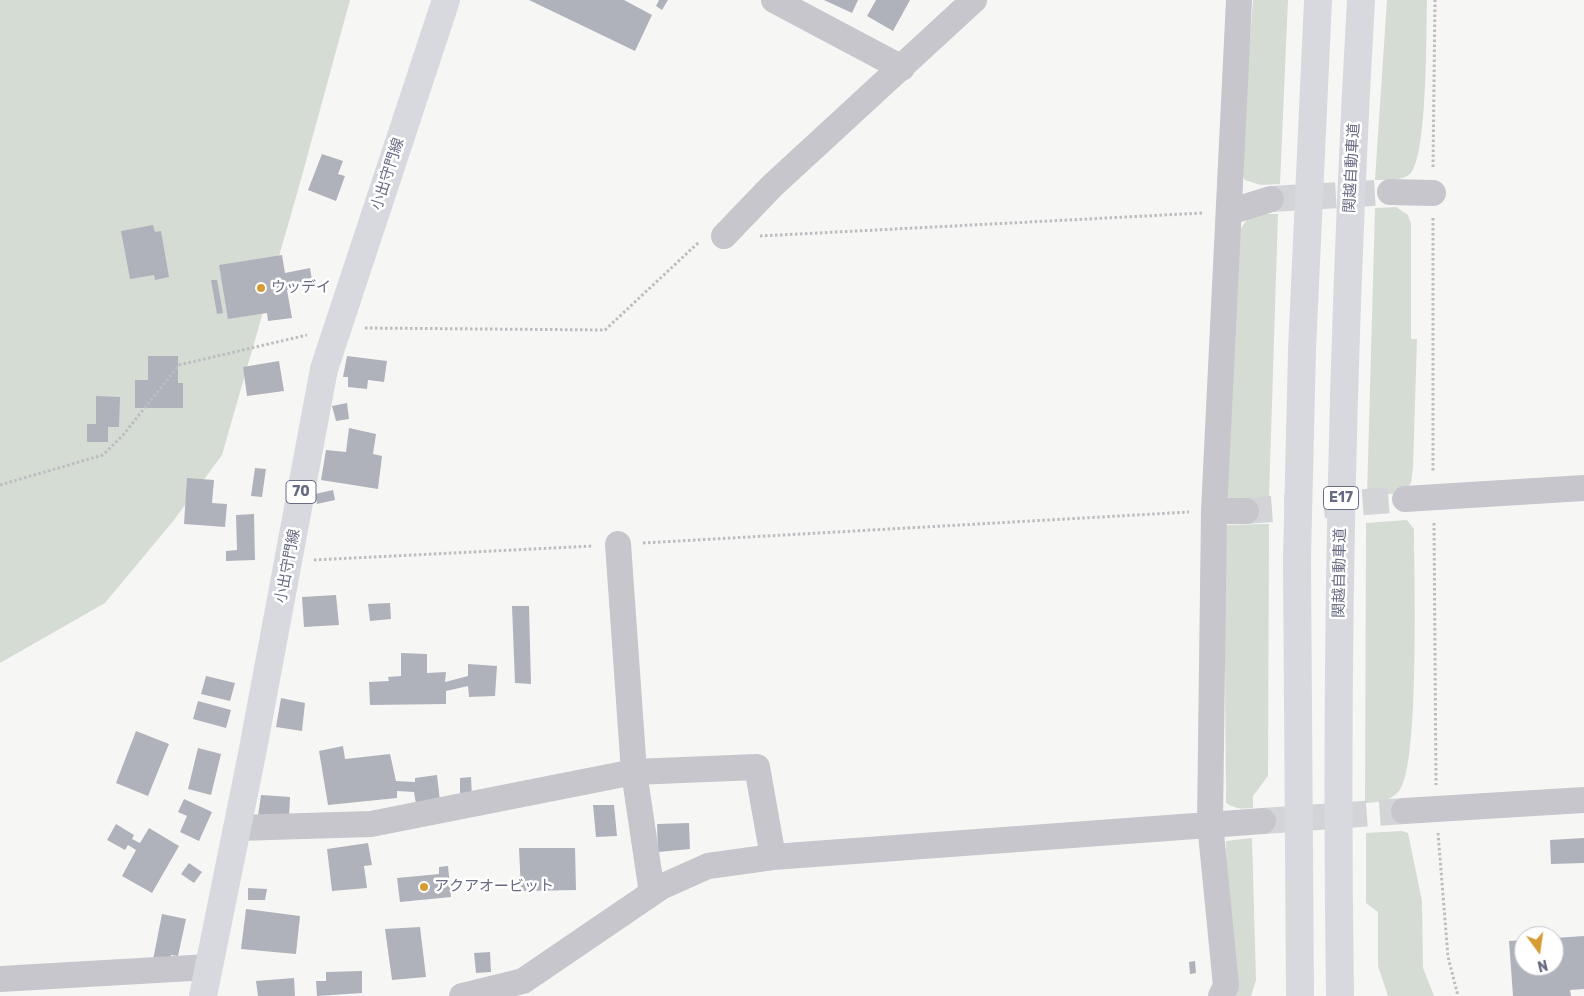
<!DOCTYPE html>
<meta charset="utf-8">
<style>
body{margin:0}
#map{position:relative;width:1584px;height:996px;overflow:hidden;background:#f6f7f4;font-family:Rubik,sans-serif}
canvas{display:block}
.north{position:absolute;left:1514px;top:926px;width:50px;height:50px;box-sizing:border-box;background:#fff;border:1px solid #c3c4cd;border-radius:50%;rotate:166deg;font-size:14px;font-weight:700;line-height:20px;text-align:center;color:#686c83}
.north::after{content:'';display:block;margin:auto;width:18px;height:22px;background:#d79b34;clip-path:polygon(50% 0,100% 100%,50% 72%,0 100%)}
</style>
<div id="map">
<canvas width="1584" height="996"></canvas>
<div class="north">N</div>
</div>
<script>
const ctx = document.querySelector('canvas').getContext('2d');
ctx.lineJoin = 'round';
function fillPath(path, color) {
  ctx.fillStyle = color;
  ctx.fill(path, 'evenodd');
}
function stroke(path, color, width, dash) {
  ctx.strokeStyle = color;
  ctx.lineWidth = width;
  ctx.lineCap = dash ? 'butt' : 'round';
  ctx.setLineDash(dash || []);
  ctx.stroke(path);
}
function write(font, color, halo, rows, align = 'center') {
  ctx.font = font + ' Rubik,"Noto Sans JP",sans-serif';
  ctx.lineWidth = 5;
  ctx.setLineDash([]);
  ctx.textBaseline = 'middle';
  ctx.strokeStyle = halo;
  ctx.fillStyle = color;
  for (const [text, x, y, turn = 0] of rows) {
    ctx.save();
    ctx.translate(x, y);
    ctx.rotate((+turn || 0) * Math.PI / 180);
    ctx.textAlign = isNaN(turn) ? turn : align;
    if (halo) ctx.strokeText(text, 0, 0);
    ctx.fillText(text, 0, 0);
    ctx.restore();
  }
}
const green = new Path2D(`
 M0,0H350L300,183L222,455L174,520L105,603L0,663Z
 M1253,0H1288L1280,184L1261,185L1245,180L1240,171Z
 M1387,0H1427C1426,28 1428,161 1409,175C1400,181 1385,180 1375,180Z
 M1396,207L1408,215L1411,224V339H1417L1413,467L1411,483L1402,493L1367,496L1375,208Z
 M1257,214H1278L1269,498L1234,501L1225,496L1236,235L1248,218Z
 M1407,520L1414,529C1414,571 1420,767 1399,791C1389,802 1379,802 1365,803L1366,523Z
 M1269,524L1268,776L1253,796V808C1242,809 1235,809 1226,803L1224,525Z
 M1402,831L1408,833L1422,901L1423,968L1434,996H1388L1378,966V912L1366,903V833Z
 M1252,838L1256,980L1251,996H1225L1229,987L1226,841Z`);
const building = new Path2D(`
 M529,0H624L652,15L635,51Z
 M659,0H668L662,10L656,6Z
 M824,0H858L852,13Z
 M876,0H910L893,31L867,16Z
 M322,154L343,161L338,174L345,176L336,201L308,190Z
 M153,225L155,232L161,231L169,277L155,280L154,275L130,279L121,231Z
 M282,255L285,273L310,268L313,286L287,290L292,318L268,321L267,313L228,319L219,265Z
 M211,280H217L223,313L217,314Z
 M148,356H178V383H183V408H135V380H148Z
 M347,356L387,361L384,382L368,380L367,389L348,387V377H343Z
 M279,361L284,391L247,396L243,367Z
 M96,396L120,397L119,427H108V442H87V424H96Z
 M347,403L349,419L336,421L332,406Z
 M349,428L376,434L373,454L382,456L378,489L321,480L326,450L346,452Z
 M255,468L266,469L262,497L251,496Z
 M187,478L214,480L212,503L227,504L225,527L184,524Z
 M333,490L335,500L317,504L315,494Z
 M254,514L255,560L226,561V551L237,550L236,515Z
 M336,595L339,625L304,627L302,597Z
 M390,603L391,619L370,621L368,604Z
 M512,606H529L531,684L515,683Z
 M401,653L427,654V673L446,672L445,682L468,676V664L497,666L495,696L469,697L468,686L446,691V704L370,705L369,682L389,681L388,677L401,676Z
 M206,676L235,683L230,701L201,694Z
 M281,698L305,703L302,731L276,727Z
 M198,701L231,710L226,728L193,719Z
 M136,731L169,744L148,796L116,783Z
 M343,746L345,759L390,754L396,781L415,782V778L437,775L440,801L416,804L414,792L397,791V798L328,805L319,751Z
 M198,748L221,754L211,795L188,789Z
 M471,777L472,797L460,798V778Z
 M261,795L290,797L289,818L258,816Z
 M184,799L212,812L199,841L180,832L187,816L178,812Z
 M593,805H614L617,836L596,837Z
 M689,823L690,849L658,852L657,824Z
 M116,824L134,835L132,839L140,843L149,828L179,846L152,893L122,876L136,850L128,845L125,850L107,840Z
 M1584,838V863L1551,864L1550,840Z
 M368,843L372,865L364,866L367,888L332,891L327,849Z
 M519,848H575L576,890L521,891Z
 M189,863L202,872L194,883L181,874Z
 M448,866L451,897L400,902L397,878L439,874V867Z
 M248,888L267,889L265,900H248Z
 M246,909L300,916L296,954L241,949Z
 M162,914L186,919L178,956L171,955L169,964L153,960Z
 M420,927L426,977L392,980L385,929Z
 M1584,936V989L1570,990L1571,996H1513L1509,941L1524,940V966H1554V938Z
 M490,952L491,972L476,973L474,953Z
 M1195,961L1196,973L1190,974L1189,962Z
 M362,971V993L317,996L316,981H326V972Z
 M294,978L295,996H258L256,981Z`);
const streetTunnel = new Path2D(`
 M1271,199L1390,192
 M1246,511L1405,499
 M1263,821L1404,811`);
const path = new Path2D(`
 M1433,167L1435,0
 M1433,218V472
 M760,236L1203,213
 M365,328L605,330L699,242
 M0,485L103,455L123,435L179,365L307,335
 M1434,523L1436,785
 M643,543L1189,512
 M314,560L592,546
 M1438,833L1448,957L1458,996`);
const street = new Path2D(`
 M774,0L902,68
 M1390,192L1433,193
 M1229,212L1271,199
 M724,236L772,186L974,0
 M1405,499L1584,488
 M1214,511H1246
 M618,544L634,772L652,893
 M1404,811L1584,800
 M237,828L371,824L634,772L757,767L773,857
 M0,979L209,967
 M462,996L523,981L661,887L708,866L773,857L1263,821
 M1221,996L1226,986L1210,823L1214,511L1239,0`);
const primary = new Path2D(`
 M203,996L252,754L324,369L446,0`);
const highway = new Path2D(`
 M1300,996L1297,558L1302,350L1318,0
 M1340,996C1335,664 1342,332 1361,0`);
const markers = [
 [261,288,5,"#d79b34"],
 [424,887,5,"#d79b34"]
];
const shields = [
 [301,492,30],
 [1341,498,35]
];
const shieldNames = [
 ["70",301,492],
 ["E17",1341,498]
];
const streetNames = [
 ["関越自動車道",1352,168,-87],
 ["小出守門線",388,174,-72],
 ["小出守門線",288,566,-79],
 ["関越自動車道",1340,573,-89]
];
const poiNames = [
 ["ウッデイ",271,288],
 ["アクアオービット",434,887]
];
fillPath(green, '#d4dcd4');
fillPath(building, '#b0b2bb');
stroke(streetTunnel, '#d2d4d8', 26, [26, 13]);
stroke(path, '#bdbdc1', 3, [2.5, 2.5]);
stroke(street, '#c6c6cc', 26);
stroke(primary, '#d8d9df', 28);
stroke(highway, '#d8d9df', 28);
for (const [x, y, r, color] of markers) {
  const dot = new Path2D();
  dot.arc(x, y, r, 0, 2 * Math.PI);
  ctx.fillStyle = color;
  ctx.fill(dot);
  stroke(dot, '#fff', 2);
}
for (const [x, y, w] of shields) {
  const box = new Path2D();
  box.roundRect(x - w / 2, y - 11.5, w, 23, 4);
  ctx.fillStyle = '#fff';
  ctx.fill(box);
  stroke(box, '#686c83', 1);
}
write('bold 14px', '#686c83', null, shieldNames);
write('15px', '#686c83', '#fff', streetNames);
write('15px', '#686c83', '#fff', poiNames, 'left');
</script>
